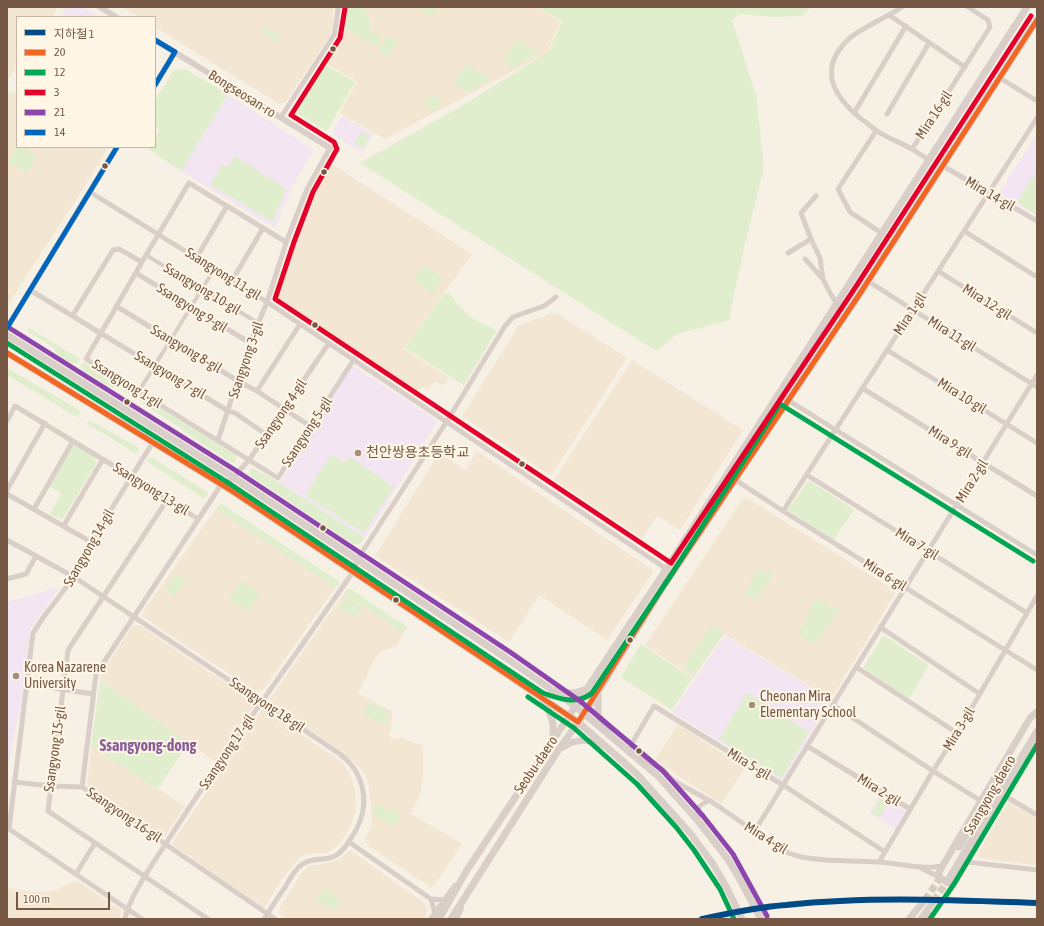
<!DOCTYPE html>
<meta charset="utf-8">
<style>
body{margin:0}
#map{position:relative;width:1044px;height:926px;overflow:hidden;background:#f7f1e5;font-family:"Asap Condensed","Noto Sans KR",sans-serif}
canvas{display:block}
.frame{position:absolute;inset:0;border:8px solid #765845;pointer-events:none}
.legend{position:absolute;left:16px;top:16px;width:140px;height:132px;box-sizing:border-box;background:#fff6e6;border:1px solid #c8b7a6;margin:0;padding:5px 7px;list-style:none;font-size:12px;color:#765845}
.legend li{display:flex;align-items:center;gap:8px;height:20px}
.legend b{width:20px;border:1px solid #c8b7a6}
.scale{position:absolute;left:16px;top:892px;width:94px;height:18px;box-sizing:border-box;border:2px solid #765845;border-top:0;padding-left:5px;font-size:12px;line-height:14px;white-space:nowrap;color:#765845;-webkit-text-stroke:3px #fff6e6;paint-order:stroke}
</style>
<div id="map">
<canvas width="1044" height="926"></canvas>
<div class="frame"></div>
<ul class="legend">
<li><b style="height:5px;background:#004a85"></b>지하철 1</li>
<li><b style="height:5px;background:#f26522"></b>20</li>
<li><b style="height:5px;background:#00a651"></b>12</li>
<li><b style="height:5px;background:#e4002b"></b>3</li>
<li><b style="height:5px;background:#8e44ad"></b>21</li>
<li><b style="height:5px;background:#0065bd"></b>14</li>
</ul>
<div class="scale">100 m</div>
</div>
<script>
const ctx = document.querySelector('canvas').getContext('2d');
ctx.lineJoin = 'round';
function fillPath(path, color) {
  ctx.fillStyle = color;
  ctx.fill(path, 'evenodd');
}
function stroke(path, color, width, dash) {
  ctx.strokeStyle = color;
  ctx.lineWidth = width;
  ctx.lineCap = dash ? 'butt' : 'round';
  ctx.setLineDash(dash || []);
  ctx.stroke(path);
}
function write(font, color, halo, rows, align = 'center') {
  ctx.font = font + ' "Asap Condensed","Noto Sans KR",sans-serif';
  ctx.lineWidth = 4;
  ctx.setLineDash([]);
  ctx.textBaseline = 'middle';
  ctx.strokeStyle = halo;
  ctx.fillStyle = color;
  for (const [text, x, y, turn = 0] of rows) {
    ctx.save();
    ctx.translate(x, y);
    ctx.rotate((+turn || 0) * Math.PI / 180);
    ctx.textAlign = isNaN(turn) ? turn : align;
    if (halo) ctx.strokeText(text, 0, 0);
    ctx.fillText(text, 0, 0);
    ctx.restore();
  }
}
const residential = new Path2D(`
 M7,7H57L52,17H17V68L7,81Z
 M123,7H333V24L330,35L286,102L279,104L155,27V17H139Z
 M343,7H536L560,21L547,53L385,139L340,113L357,81L323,62L338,36L343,16Z
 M17,91V147L108,148L83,189L7,306V94Z
 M327,161L472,254L404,349L450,378L443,386L435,381L428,390L423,387L413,394L272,297L310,189Z
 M550,313L558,314L627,358L551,476L462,416L519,325L545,316Z
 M632,360L743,430L680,530L657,516L642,538L554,480Z
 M477,451L654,571L607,640L539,595L509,642L375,556L439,453L465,470Z
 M747,498L894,590L895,594L831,699L724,634L693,678L645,645L741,501Z
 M216,509L335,588L263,690L255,691L143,617L142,613Z
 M344,593L404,633L396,646L381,652L375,658L358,694L392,711V722L389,736L394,739L404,738L414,743L421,744L423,750V771L421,792L411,814L462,844L432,888L368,846L365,837L372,827L370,795L368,783L364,772L355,763L345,754L270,704L271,697Z
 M133,625H139L253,701L254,706L216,762L100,681L101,675Z
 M266,710L344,764L351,777L355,791L356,809L351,826L339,844L328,853H314L301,856L282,879L263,910L172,844L260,711Z
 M678,724L745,768L721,804L655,760Z
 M91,746L185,806L164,838L87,785Z
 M1008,802L1037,817V863L1035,865L979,858L977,855Z
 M350,850L423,902L428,911L423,919H286L281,915L278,911L301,873L310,865H319L340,859Z
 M77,881L121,910L120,919H7V888L33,892L55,891L69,883Z`);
const education = new Path2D(`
 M68,7H83L99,17H61Z
 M228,95L314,150L292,187L275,228L181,171Z
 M342,116L373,134L362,152L332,134Z
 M1037,134V216L999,193Z
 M353,366L433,418L437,421L435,426L365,538L280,483L350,367Z
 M55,588L59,589L36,620L30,630L23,696L7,769V602Z
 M725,636L831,700L783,781L672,712Z
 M879,796L906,812L896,829L869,813Z`);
const green = new Path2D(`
 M345,7H364L371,25L369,30L381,38L376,47L343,27L345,17Z
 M417,7H437L431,16L417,8Z
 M537,7H812L801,16L774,17L740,14L732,20L756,95L764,168L743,252L729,320L677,334L656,351L360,163L465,104L549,51L562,21Z
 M264,27L280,36L277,42L261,32Z
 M387,36L397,42L388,57L378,50Z
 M517,40L539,53L511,69L505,59Z
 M324,64L355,82L327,131L294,112L295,108L319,67Z
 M466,64L491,80L467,92L454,84Z
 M185,69L228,94L181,171L148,149L149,147H155V137L160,130L155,126V100L173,71Z
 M431,94L442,101L438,109L432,110L424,105Z
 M361,132L370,136L363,148L354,143Z
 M17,147H22L37,156L27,173L9,162Z
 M235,156L286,189L273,222L211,185L222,164L228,167Z
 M1037,170V215L1017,202Z
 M423,265L442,277L433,293L413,280Z
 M449,293C466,314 471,320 497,330L464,385L405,348L444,294Z
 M29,328L80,359L77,363L71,364L58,355L54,348L29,332L28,329Z
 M83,362L131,390L134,394V395H131L118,388H112L84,371L80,366Z
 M7,368L78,409L80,412L78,418L7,375Z
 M137,396H140L235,454L236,461L234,463H231L140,401L137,397Z
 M89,420L136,446L139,449L138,452L135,453L86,423Z
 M75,445L95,457L96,464L63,519H60L50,514L62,493L50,487L72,447Z
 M331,455L345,462L349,456L394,487L364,533L305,495Z
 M149,458H153L207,492L208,494L205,498H203L197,494L148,462L147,460Z
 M251,469H256L280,483L365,538L360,544H353L251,476L249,473Z
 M808,481H810L854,510L833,540L789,511L788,509Z
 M222,504L338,581L339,584L335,588L216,509L219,505Z
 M759,569L766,573L770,572L773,574L755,600L744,595L751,585L749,583Z
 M176,574L186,581L175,596L166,589Z
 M241,581L260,593L248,611L229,599Z
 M351,589L407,627L404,633L344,593L347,590Z
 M347,597L362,607L354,617L339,608Z
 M817,599L832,608L835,607L839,610L815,645L798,634L810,617L806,615Z
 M712,625L724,632L694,675L683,667Z
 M883,635L929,665L909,699L863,668Z
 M641,644L692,678L672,710L623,679L622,675Z
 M100,681L189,743L157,789L91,746Z
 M747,693L809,732L782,778L719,739Z
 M369,703L388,710V726L378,720L377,722L363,713Z
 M880,798L888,803L879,818L871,813Z
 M375,804L397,813L400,815L394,826L373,814Z
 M324,888L341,900L334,911L316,899Z`);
const secondaryTunnel = new Path2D(`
 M925,900L942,875
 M934,901L948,880`);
const pedestrian = new Path2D(`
 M146,255L258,323
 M139,391L215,268`);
const minor = new Path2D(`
 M902,7C886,18 855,30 843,45C819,73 836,98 860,118C866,122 871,127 877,131C888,138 901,143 912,149L990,27L988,20L968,7
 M889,15L965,67
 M1000,78L1037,101
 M854,113L906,26
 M887,114L929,43
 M281,117L334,35L337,18L338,7
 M876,131L838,189L850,212L883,234
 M912,149L929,160
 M943,166L1037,221
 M90,192L267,302L668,570
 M816,196L801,213L811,239L820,258L823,279L829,291L837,304
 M964,231L1037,277
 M286,242L189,183L146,255L86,359L278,478L354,359
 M788,253L811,239
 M197,257L227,206
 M805,259L823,279
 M938,271L1037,333
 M136,273L250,343
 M233,279L263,228
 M868,281L913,310L1037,387
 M30,290L228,411L235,413L267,435
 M116,306L238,381L257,391L310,426
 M73,315L113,250L119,249L142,262
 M887,350L1037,443
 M862,388L1037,496
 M257,391L300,324
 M778,394L1037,555
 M7,421L15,406L132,477L198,519
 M218,440L250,343L267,302L287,240L307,189L330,148
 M807,475L1027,613
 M734,479L783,511L1037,670
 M7,490L45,423
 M7,494L91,542
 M167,500L68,650L48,811L208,919
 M34,509L73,441
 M783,511L1037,118
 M64,525L103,459
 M7,540L74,577L340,754C366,774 371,807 353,835C348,843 343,852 335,856C322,862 310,856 298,868C293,873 289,880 286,886C278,897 271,908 264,919
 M7,579L26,574L36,556
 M880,627L980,694
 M856,667L957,733
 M28,684L93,694
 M833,705L933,771L981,801
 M807,746L910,809
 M628,750L654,706L783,785L885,852
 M640,758L662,769L674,781L712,802L782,850C790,854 799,857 808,858C831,862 855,860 879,862C896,863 928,871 943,865
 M14,782L50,786L82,787
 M1005,796L1037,815
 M698,821C697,809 697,805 709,801
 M754,832L1037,375
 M349,842L431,899
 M879,862L933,771L957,733L1037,596
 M967,862L1037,870
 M921,868L939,877
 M76,874L95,843
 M435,913L431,899L444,900
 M125,919C129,896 157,858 170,837C228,747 292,660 353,572L357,560L447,421L505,326L513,317L544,306L556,297
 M142,919L9,829L33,633L45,615L74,577L91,542L153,442
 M275,919L82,787L96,674L221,485L234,478L240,470L249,460L329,343`);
const tertiary = new Path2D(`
 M100,7L116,17
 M155,40L330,148
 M155,85L175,52
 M7,328L117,147
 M927,910L930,919
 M431,919L455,886
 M456,919L461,908`);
const secondary = new Path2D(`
 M7,335L231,476L506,658L575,706L658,776L698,821L727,858L739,878L761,919
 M7,353L229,489L578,722L637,774L691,834L713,864L726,886L742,919
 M557,690C568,694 576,694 587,689
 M598,693V715L608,730
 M543,700C550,712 556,725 552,739
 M1037,712L1030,718L939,872V877L948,883H951L955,881L957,878L1037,740
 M563,747C578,738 586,739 602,745
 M959,847L1008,765
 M948,880L1037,731
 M439,919L467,870L667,568L1027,7
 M451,919L559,749L585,713L665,584L861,292L1037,20
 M909,919L925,900
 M921,919L934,901`);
const bus1 = new Path2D(`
 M7,353L229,489L578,722L665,584L861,292L1037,20`);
const bus2 = new Path2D(`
 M7,343L227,482L543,693C559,699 578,705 592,693L673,572L780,404L1033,561
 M528,697L574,728L637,784L676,827L694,850L720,889L734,919
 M930,919L954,884L1037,745`);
const bus3 = new Path2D(`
 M345,8L340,38L291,115L334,142L337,149L313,192L294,242L275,299L671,563L855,288L1031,16`);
const bus4 = new Path2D(`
 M11,329L235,470L510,652L580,701L663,771L703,816L733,854L767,916`);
const bus5 = new Path2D(`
 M155,40L175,52L155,85
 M7,328L117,147`);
const metro1 = new Path2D(`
 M702,919C730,913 757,907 786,905C869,896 953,900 1037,903`);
const markers = [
 [333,49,3.5,"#765845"],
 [105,166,3.5,"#765845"],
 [324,172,3.5,"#765845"],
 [315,325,3.5,"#765845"],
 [127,402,3.5,"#765845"],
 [358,453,4,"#a38e7d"],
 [522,464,3.5,"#765845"],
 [323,528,3.5,"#765845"],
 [396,600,3.5,"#765845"],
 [630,640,3.5,"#765845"],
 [16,676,4,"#a38e7d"],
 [752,705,4,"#a38e7d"],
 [639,751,3.5,"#765845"]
];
const streetNames = [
 ["Bongseosan-ro",242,94,32],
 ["Mira 16-gil",934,115,-57],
 ["Mira 14-gil",990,194,30],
 ["Ssangyong 11-gil",223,274,32],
 ["Ssangyong 10-gil",202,289,31],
 ["Mira 12-gil",987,302,32],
 ["Ssangyong 9-gil",192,308,32],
 ["Mira 1-gil",910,314,-57],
 ["Mira 11-gil",952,334,32],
 ["Ssangyong 8-gil",186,349,31],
 ["Ssangyong 3-gil",246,360,-71],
 ["Ssangyong 7-gil",170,375,31],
 ["Ssangyong 1-gil",127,384,32],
 ["Mira 10-gil",962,396,32],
 ["Ssangyong 4-gil",281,414,-56],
 ["Ssangyong 5-gil",307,432,-57],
 ["Mira 9-gil",950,442,32],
 ["Mira 2-gil",972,481,-58],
 ["Ssangyong 13-gil",151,489,32],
 ["Mira 7-gil",917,544,32],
 ["Ssangyong 14-gil",89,548,-60],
 ["Mira 6-gil",885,575,32],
 ["Ssangyong 18-gil",267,705,34],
 ["Mira 3-gil",959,729,-59],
 ["Ssangyong 15-gil",55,749,-82],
 ["Ssangyong 17-gil",227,752,-56],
 ["Mira 5-gil",749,764,31],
 ["Seobu-daero",536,765,-56],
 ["Mira 2-gil",879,790,32],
 ["Ssangyong-daero",990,795,-60],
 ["Ssangyong 16-gil",124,815,34],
 ["Mira 4-gil",766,838,32]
];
const poiNames = [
 ["천안쌍용초등학교",366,453],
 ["Korea Nazarene",24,668],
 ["University",24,684],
 ["Cheonan Mira",760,697],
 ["Elementary School",760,713]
];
const quarterNames = [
 ["Ssangyong-dong",148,746]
];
fillPath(residential, '#f3e7d4');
fillPath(education, '#f3e5f1');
fillPath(green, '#e0eece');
stroke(secondaryTunnel, '#d7cbbd', 7, [7, 3.5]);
stroke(pedestrian, '#d9cfc8', 4);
stroke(minor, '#d9cfc8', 5);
stroke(tertiary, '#d9cfc8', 6);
stroke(secondary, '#d9cfc8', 7);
stroke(bus1, '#f26522', 5);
stroke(bus2, '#00a651', 5);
stroke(bus3, '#e4002b', 5);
stroke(bus4, '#8e44ad', 5);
stroke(bus5, '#0065bd', 5);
stroke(metro1, '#004a85', 6);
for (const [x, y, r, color] of markers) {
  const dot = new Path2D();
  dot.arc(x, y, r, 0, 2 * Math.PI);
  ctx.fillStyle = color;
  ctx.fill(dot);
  stroke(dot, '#fff6e6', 1.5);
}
write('14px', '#765845', '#fff6e6', streetNames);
write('14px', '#765845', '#fff6e6', poiNames, 'left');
write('bold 16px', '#895f9a', '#fff6e6', quarterNames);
</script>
